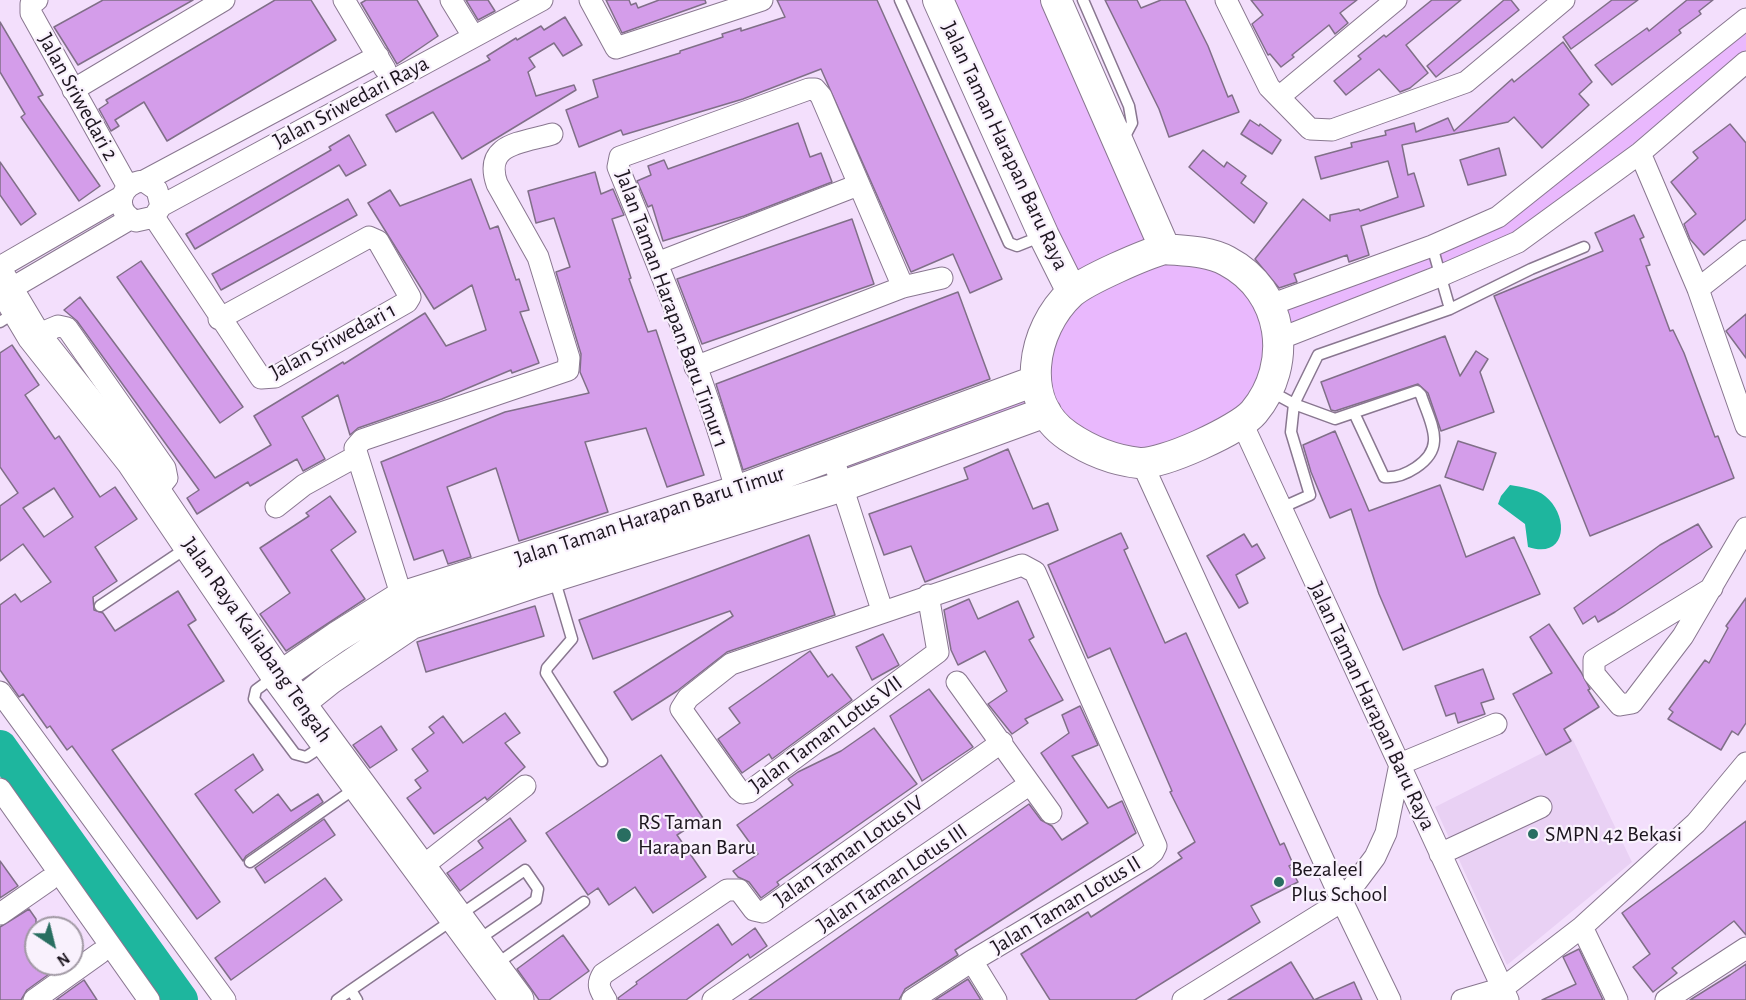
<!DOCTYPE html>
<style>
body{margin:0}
#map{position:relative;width:1746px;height:1000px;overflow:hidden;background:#f3dffc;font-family:"Alegreya Sans",sans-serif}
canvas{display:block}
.north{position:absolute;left:24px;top:916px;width:60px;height:60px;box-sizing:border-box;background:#f9f1fd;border:2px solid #a199a4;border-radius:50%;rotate:145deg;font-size:16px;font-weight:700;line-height:24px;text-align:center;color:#1c151e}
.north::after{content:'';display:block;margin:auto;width:21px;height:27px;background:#296e61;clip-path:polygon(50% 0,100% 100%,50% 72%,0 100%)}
</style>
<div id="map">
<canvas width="1746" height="1000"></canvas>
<div class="north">N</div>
</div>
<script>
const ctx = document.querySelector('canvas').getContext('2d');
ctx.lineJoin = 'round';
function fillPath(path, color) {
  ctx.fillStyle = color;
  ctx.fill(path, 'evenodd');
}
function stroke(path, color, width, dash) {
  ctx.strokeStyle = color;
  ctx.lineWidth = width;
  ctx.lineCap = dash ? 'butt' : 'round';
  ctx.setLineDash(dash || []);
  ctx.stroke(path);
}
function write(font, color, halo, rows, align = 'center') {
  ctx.font = font + ' "Alegreya Sans",sans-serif';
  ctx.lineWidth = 4.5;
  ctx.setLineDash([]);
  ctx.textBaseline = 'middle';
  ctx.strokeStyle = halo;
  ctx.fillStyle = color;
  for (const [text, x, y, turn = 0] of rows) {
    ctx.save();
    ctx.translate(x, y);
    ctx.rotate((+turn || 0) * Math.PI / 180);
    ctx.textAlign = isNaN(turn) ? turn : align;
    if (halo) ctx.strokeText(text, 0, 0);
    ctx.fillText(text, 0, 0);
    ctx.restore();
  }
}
const built = new Path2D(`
 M1572,738L1632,862L1507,965L1435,807Z`);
const green = new Path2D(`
 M938,0H1056L1165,249L1207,253L1271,305L1498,217L1746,19V62L1537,229L1279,339L1269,390L1142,463L1046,412L411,624L300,703L279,677L401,597L1035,381L1072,292Z`);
const water = new Path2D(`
 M1510,485C1521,487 1537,489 1545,496C1570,516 1567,560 1528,547L1525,524L1498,504L1501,496Z`);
const river = new Path2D(`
 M0,747L181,1000`);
const building = new Path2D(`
 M103,0H193L78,65L54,27Z
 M275,0H311L336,40L167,141L144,102L115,120L119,126L111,131L99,109L108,103L106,100Z
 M366,0H417L438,36L397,64L361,3Z
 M466,0H488L495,11L478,20Z
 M606,0H629L631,5L636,3L638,8L659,0H705L706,3L622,33Z
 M777,0H877L1002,279L970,293L953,254L911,272L821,69L743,99L623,135L621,130L579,147L566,110L598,97L593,80L680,53V51L723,37L722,34L741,28V31L785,17Z
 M1105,0H1137L1141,8L1161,0H1185L1208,46L1228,97L1232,95L1239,112L1169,137L1159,109Z
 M1251,0H1357L1340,13L1348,23L1335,34L1329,25L1292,55L1294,57L1281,67L1270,54L1268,55L1252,24L1263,15Z
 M1432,0H1461L1406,45L1428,73L1410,88L1400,92L1379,69L1346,95L1334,81L1361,59L1358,56L1384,35L1386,37Z
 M1504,0H1511L1519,10L1436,77L1427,66Z
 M1612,0H1638L1571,49L1563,37Z
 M1687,0H1713L1699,11L1701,14L1679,30L1681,33L1612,85L1595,65L1647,28L1649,31Z
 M565,17L582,45L563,56L554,43L529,58L535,67L528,72L536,96L574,85L576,90L462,159L433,112L396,132L386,115L490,60L487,56L516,38L517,40L541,26L544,30Z
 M0,22L43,95L38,97L100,186L79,201L21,117L25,114L0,72Z
 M1563,42L1592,82L1579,94L1589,105L1542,148L1514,117L1508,122L1402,145L1408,175L1414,173L1424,206L1361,226L1369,255L1349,262L1347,255L1294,274L1297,282L1279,288L1255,259L1303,199L1330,221V215L1359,209L1360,211L1398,197L1388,161L1321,179L1315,157L1352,147L1351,143L1386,135L1385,131L1414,123L1416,132L1448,118L1454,131L1512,79L1514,82Z
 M1250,120L1259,126L1260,124L1281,140L1272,154L1241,134Z
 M798,123L810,157L821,153L832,182L744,216L663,241L652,205L648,207L637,181L651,175L648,166L664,160L668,169Z
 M1730,124L1746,143V219L1704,255L1690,239L1684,224L1696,214L1671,182L1698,158L1693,152Z
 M349,135L366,165L346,176L339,165L195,249L186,234L331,150L329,147Z
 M1499,148L1506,175L1468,185L1460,160Z
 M1203,150L1224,167L1227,162L1246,176L1241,183L1267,203L1254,223L1189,167Z
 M0,162L36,214L21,225L0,195Z
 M595,172L601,194L613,189L624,215L612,219L631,278L629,279L648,332L656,330L704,475L667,487L646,428L585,442L608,512L519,541L496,468L447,487L471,557L448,564L443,550L414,560L381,462L505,412L589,393L580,372L581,354L556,272L570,267L554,218L536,223L528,191Z
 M471,179L490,229L498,226L516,280L519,279L529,310L520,312L539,363L512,373L511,370L442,399L358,428L350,435L338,395L302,417L325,459L303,471L297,459L250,486L248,482L197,514L187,498L199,490L77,321L64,310L80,297L215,478L271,445L254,416L343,362L344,364L425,313L446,346L486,330L472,285L434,309L368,203L390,190L400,206Z
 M348,199L357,215L221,290L212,274Z
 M1634,215L1644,237L1640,239L1650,265L1646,266L1670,331L1673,330L1684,353L1715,437L1718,436L1734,478L1590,536L1494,296L1603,251L1595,233Z
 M852,219L874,284L702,344L677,279Z
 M141,261L243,407L220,423L117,277Z
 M958,292L990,379L743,470L716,384Z
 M1746,314V358L1726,331Z
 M1445,336L1460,376L1476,351L1488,359L1480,372L1494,412L1441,431L1428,393L1418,384L1335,411L1331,410L1321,382Z
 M12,345L39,385L25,395L55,439L59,436L100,497L115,487L137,519L95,547L117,581L93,597L94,610L103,613L115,631L178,591L196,620L188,625L224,681L112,750L220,902L197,919L72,746L67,750L50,726L47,728L23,694L19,697L0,670V605L15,594L21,602L51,582L23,544L0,561V506L18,493L0,467V353ZM54,488L73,517L44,537L23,508Z
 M1335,431L1369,511L1440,485L1466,557L1514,537L1540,594L1403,650L1379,594L1351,509L1330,518L1311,472L1303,445Z
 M1458,441L1496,453L1483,490L1445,477Z
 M1008,449L1033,509L1048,503L1058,530L925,582L911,546L884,555L869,514L968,479L964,468Z
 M330,496L356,532L331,550L365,599L286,651L260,614L290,593L260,548L309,516L306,513Z
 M1698,524L1712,547L1615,612L1598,622L1595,616L1583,624L1574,608L1660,545Z
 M1121,533L1128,548L1124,550L1165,643L1186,633L1280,845L1284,843L1293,864L1289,866L1298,882L1251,906L1260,922L1135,1000H1050L1021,954L1088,912L1091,917L1182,858L1178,853L1195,842L1170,792L1172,791L1110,648L1088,658L1048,565Z
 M1244,534L1252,547L1257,544L1265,558L1236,575L1248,603L1239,608L1207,556Z
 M809,535L835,615L727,652L677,691L632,720L614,692L733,616L730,611L593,659L579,620Z
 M1746,598V723L1738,735L1732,731L1721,750L1668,719L1673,712L1669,709L1705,660L1709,663L1728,628L1726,626Z
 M969,599L978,619L1018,601L1034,637L1029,640L1063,700L1025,719L1028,723L1012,734L988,704L1007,691L985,651L958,665L951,650L944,610Z
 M535,606L544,636L426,672L417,642Z
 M1549,624L1581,672L1590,689L1588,690L1599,707L1564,729L1571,741L1546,755L1513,694L1552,673L1530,637Z
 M883,634L899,665L872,680L856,647Z
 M810,651L828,677L832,674L852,700L772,759L769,754L742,773L718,739L740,723L729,708Z
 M1483,669L1494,699L1481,703L1485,714L1458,723L1455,713L1446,716L1435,686Z
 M929,689L973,747L922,781L890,716Z
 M1080,706L1098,745L1072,756L1108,808L1122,801L1136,833L955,950L958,955L905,989L899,1000H749L1029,804L1041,820L1052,826L1062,840L1088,823L1041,753L1069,733L1062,715Z
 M505,713L520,733L505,743L525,767L487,800L485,797L434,834L407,798L421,788L415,780L428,771L412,749L434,733L429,727L443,716L463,743Z
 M381,726L397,750L370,768L353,745Z
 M874,728L917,784L777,882L779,885L761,898L749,882L738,877L733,871L758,854L737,825L793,785L788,779L798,772L841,751Z
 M253,754L263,770L235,790L253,813L278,794L291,811L318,794L323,802L246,856L243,861L195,794Z
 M661,755L703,818L677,835L706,877L653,913L635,887L609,905L598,888L588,895L546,833Z
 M510,818L526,841L460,891L447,873L483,848L478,841Z
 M324,819L335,835L265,883L255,868Z
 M1746,821V935L1734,921L1672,968L1677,973L1653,992L1633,967L1650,954L1622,913Z
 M0,861L18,886L0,898Z
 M325,878L342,900L231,980L215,958Z
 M29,909L36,919V964H63L27,990L21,1000H0V927Z
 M718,924L732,945L755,928L767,946L750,958L748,954L686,1000H619L618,998L637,984L636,982Z
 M563,935L589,971L549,1000H539L517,969Z
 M1579,949L1603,1000H1542L1576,984L1563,957Z
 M1291,962L1314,1000L1354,982L1362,1000H1228Z
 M1746,964V1000H1690L1730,975Z
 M968,979L981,1000H935Z
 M84,980L97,1000H56Z`);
const lane = new Path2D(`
 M900,0L1009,243L1017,246L1042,236
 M1083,0L1129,106L1132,123L1123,140
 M1432,246L1450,309
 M0,322L16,312
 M1270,391L1294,404L1335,419L1417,391L1421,395C1425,408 1435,427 1434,441C1433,462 1403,479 1384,477L1355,415
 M1281,508L1310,495L1291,432L1294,404L1318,355L1450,309L1531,269L1584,247
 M554,578L572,639L547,668L546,673L602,761
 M100,606L188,547
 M275,676L256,690L254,699L295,754L306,757L326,744
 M250,862L357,787
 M495,965L584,902
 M337,1000L351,990
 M357,1000L351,990L525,870L538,889L536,900L488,933`);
const street = new Path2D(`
 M37,0L31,4V13L128,187
 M344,0L385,69
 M451,0L473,36
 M590,0L616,48L762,0
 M1226,0L1269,87L1310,129L1332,130L1466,82L1564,0
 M73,90L224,0
 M1279,97L1396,0
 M1640,153L1698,289L1746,426
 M144,181L157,190L161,206L154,217L136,221C112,211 120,182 144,181L378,56
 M161,206L542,0
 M154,217L261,378L275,377L407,302L410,297L378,241L369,237L219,319
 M657,263L858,185
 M0,267L121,197
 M1698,289L1746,251
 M7,291L130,219
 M1270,305L1432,246L1498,217L1746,19
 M34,336L58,326L67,328L165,468L167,478L155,493
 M1279,339L1440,276L1518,242L1640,153L1746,62
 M695,367L903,287L942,278
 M1242,423L1508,1000
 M832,455L882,610
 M1142,463L1342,901L1390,1000
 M740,504C709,389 663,277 618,167L620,157L809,89H815L821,96L903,287
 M276,507L304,485L355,457
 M1712,588L1594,660V674L1620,705L1632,703L1683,636L1746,528
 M406,610L355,448L362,440L568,370L569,358L538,257L497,184C483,143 522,143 552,134
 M957,682L1051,813
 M0,692L225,1000
 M0,789L149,1000
 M1440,854L1541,807
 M419,869L525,786
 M0,914L49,880
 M1582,927L1617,1000
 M972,961L996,1000
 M34,1000L100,953
 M606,1000C600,990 596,985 603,974L727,890H739L754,910L763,912L1002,742
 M713,1000L1030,784
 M912,1000L972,961L1146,858L1153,852L1156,846L1035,572L1022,565L731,664L688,698L681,709L738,789L743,793L749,792L938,652L928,595
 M1183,1000L1342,901L1375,857L1386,833L1400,764L1496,724
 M1462,1000L1503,988L1582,927L1696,823L1746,763
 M1666,1000L1746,948`);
const secondary = new Path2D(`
 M938,0L1044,236L1072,292
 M1056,0L1165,249
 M1165,249C1186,251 1208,251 1227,261C1284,291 1294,364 1254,412C1239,430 1162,465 1139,463C1112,460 1090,451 1068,436C1018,402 1032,329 1071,293C1086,280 1145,254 1165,249Z
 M279,677L337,637L401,597L736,491L1035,381
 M300,703L330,679L411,624L533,583L840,487L1046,412`);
const primary = new Path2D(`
 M0,279L34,336L133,461L279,677L517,1000`);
const markers = [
 [1533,834,6,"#296e61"],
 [624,835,8,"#296e61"],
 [1279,882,6,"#296e61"]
];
const streetNames = [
 ["Jalan Sriwedari 2",78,97,61],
 ["Jalan Sriwedari Raya",351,102,-28],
 ["Jalan Taman Harapan Baru Raya",1005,146,65],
 ["Jalan Taman Harapan Baru Timur 1",672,309,70],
 ["Jalan Sriwedari 1",333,341,-28],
 ["Jalan Taman Harapan Baru Timur",650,516,-18],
 ["Jalan Raya Kaliabang Tengah",257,640,55],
 ["Jalan Taman Harapan Baru Raya",1372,706,65],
 ["Jalan Taman Lotus VII",826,734,-36],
 ["Jalan Taman Lotus IV",849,851,-35],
 ["Jalan Taman Lotus III",892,878,-34],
 ["Jalan Taman Lotus II",1066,905,-31]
];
const poiNames = [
 ["RS Taman",638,822],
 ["Harapan Baru",638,847],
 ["SMPN 42 Bekasi",1545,834],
 ["Bezaleel",1291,869],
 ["Plus School",1291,894]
];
fillPath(built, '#e9d1f4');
fillPath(green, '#e9b8fd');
fillPath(water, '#1eb69e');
stroke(river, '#1eb69e', 34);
fillPath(building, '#d49dea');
stroke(building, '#806f88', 1.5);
stroke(lane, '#897790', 13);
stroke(street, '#897790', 23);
stroke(secondary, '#897790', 32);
stroke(primary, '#897790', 35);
stroke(lane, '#fff', 10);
stroke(street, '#fff', 21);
stroke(secondary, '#fff', 30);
stroke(primary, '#fff', 33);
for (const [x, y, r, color] of markers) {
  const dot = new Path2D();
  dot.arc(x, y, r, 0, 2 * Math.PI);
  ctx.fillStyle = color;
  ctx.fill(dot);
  stroke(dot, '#f9f1fd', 2);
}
write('22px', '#1c151e', '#f9f1fd', streetNames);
write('22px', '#1c151e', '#f9f1fd', poiNames, 'left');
</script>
